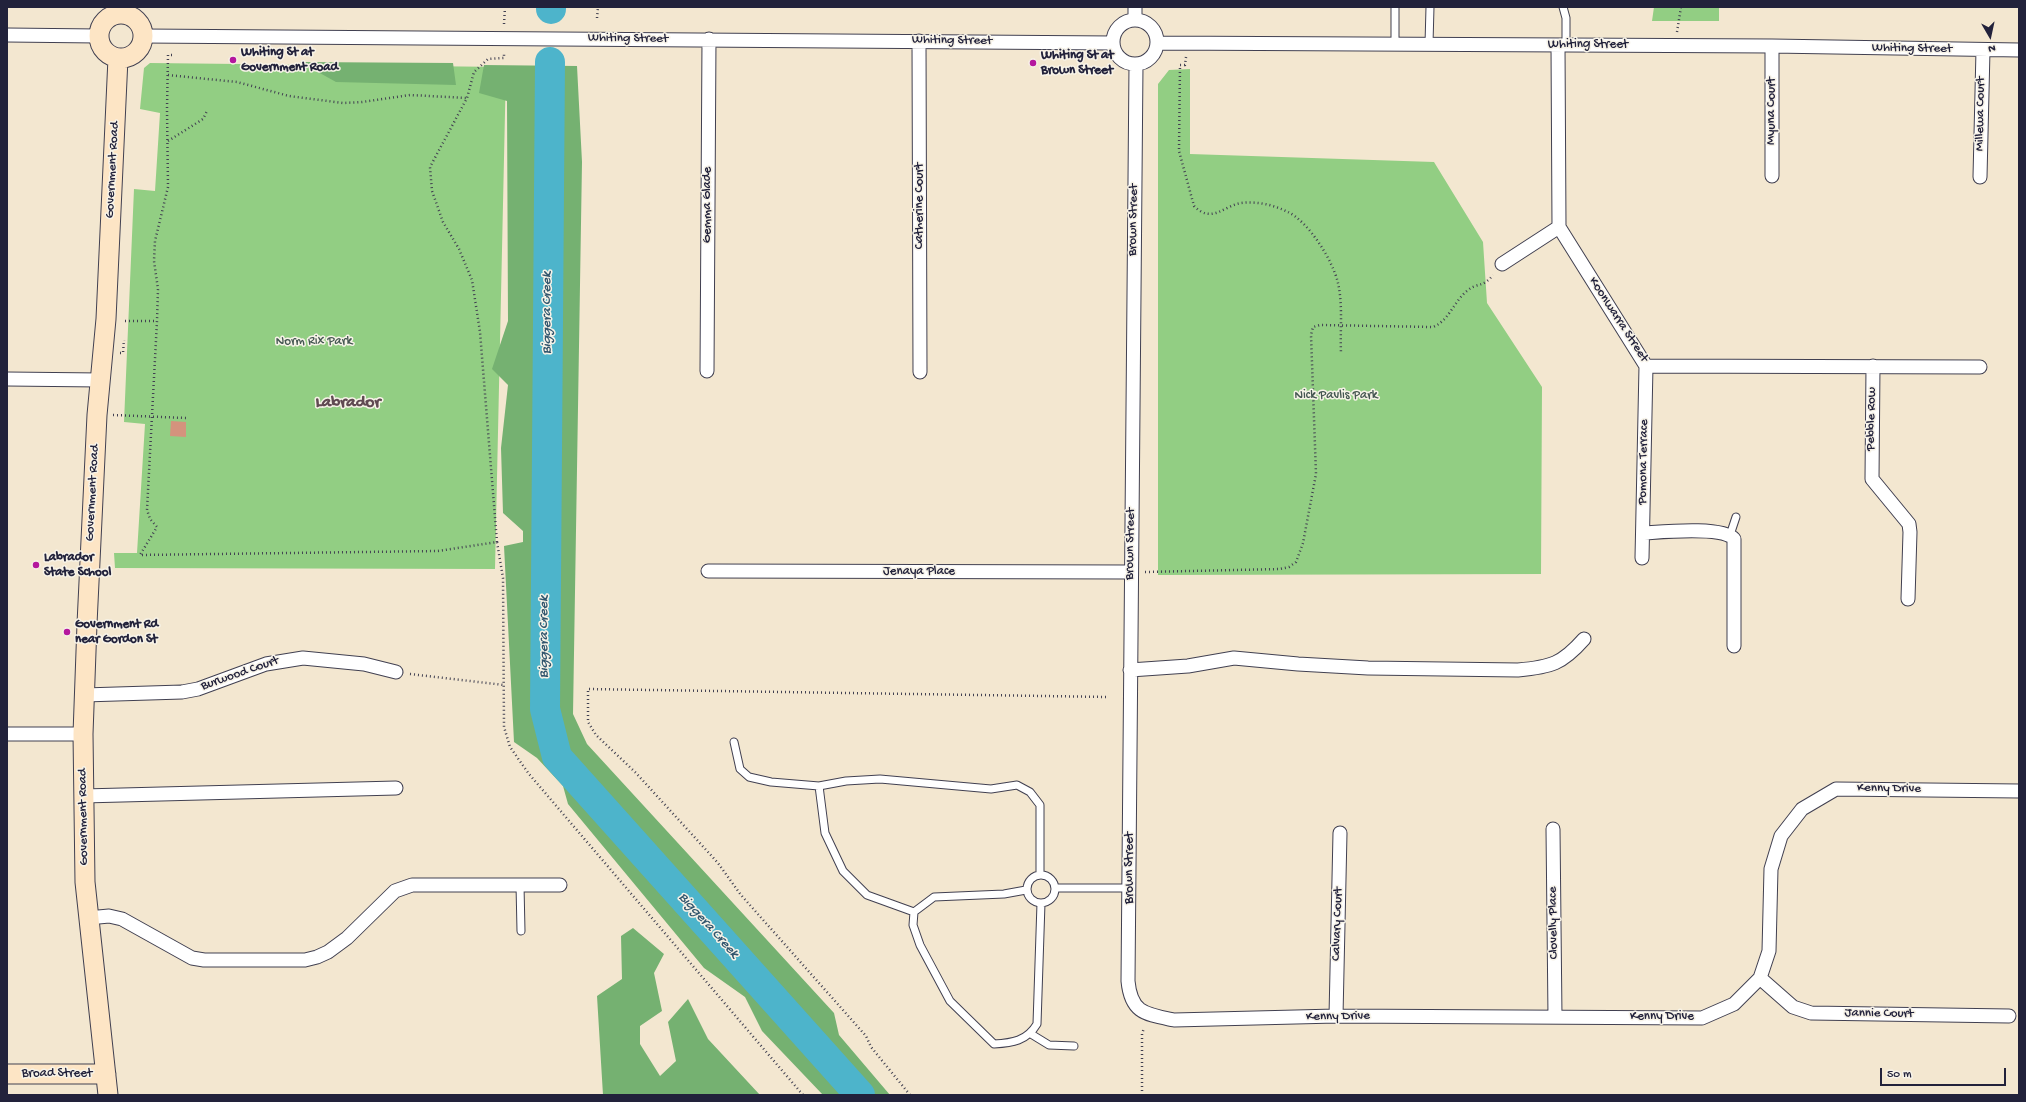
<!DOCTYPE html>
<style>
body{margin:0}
#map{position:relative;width:2026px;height:1102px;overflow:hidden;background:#f3e7d0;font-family:"Gochi Hand",sans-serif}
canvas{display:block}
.frame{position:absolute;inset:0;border:8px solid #22223b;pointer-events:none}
.north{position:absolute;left:1970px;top:16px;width:40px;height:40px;-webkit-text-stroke:3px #f7f3e8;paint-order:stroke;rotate:171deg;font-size:11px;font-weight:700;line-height:16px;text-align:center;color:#22223b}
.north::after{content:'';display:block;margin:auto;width:14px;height:18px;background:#22223b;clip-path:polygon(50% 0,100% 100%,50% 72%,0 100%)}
.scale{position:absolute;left:1880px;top:1068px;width:126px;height:18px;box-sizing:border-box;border:2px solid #22223b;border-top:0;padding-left:5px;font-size:12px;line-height:14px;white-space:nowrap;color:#22223b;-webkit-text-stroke:3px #f7f3e8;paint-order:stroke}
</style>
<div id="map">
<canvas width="2026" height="1102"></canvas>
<div class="frame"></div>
<div class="north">N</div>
<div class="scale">50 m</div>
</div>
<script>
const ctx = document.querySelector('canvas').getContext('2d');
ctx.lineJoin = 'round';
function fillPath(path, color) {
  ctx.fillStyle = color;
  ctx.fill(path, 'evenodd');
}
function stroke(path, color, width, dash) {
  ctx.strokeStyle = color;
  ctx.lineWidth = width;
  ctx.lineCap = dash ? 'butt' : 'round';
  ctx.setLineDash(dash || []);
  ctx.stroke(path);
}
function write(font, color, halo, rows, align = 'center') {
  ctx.font = font + ' "Gochi Hand",sans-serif';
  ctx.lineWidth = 3;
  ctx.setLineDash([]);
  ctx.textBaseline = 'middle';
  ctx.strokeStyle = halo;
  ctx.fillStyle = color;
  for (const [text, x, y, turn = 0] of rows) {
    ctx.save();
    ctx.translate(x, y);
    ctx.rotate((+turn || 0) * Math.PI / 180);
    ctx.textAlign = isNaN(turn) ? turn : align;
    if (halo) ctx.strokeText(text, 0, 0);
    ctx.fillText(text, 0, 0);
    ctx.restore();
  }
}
const green = new Path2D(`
 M1654,7H1719V21H1652Z
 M150,63L506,67L495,569L115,568L114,553H137L145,424L124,422L134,189L155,191L160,113L140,109L144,68Z
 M1190,69V154L1434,162L1483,242L1487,303L1542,387L1541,574L1158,575V84L1169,70Z`);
const forest = new Path2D(`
 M300,62L453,63L456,85L336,82Z
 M484,65L577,66L582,162L573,714L587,744L834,1013L839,1035L890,1095H823L762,1031L745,997L704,968L568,804L563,786L537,758L514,742L504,546L523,542V531L503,513L501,448L508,385L492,369L508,321L507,101L479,93Z
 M633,928L664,954L654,973L662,1011L640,1026V1044L660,1076L676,1061L668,1022L688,999L708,1039L760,1095H603L597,996L622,979L621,936Z`);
const river = new Path2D(`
 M551,9V7
 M550,62L545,709L557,757L860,1095`);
const building = new Path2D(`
 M171,421L186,422V437L170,436Z`);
const path = new Path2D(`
 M597,18L598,7
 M504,24L505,7
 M1677,32L1681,7
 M172,55H168L167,109L168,187L155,241L154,261L158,289L157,321L147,510L150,519L157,527L140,555L438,551L497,542L503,578L504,727L510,747L529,774L803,1095
 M1186,57L1185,65H1180L1179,151L1194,206C1212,224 1223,206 1241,203C1257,201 1274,205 1288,212C1309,222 1333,261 1338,283C1343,305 1340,331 1341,353
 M168,75L237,82L289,96L343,103L362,102L410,95L467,98
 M168,141L203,119L207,111
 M125,321H157
 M120,353H123L124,340
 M113,415L186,418
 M497,542L480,332L472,280L459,249L443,222L432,191L430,167L467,98L474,72L488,59L504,58V53
 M1145,572L1280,569L1289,567L1296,562L1303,543L1316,474L1311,335L1313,327L1320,325L1433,327C1449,321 1454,301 1467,291C1477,282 1483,288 1493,275
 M410,674L504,685
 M910,1095L871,1047L866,1036L741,895L718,863L636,773L596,735L588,722V689L1108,697
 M1142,1095V1034L1144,1028`);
const lane = new Path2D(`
 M1563,7L1566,18V45
 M1395,44V7
 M1429,44L1430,7
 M1730,535L1736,517
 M734,742L740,769L749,777L771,782L819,786L846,781L880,779L991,789L1017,785L1030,792L1040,805V875
 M819,786L825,833L843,871L867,895L914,912
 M1027 889a14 14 0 1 1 28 0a14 14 0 1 1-28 0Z
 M520,885L521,931
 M1055,888H1130
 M1026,890L1004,894L934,897L914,912L913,925L920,945L950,1001L994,1044C1012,1043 1027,1041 1037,1024L1041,903
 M1031,1034L1049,1045L1074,1046`);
const street = new Path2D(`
 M1113 42a22 22 0 1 1 44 0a22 22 0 1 1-44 0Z
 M1135,20V7
 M7,35L98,36
 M143,36L1113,43
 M919,41L920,372
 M1158,43L1772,46L2019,50
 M1558,45L1559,227L1646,366L1980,367
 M1136,65L1128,981C1131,1013 1145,1014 1174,1020L1336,1016L1702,1018L1734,1004L1760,978L1769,951L1771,869L1781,836L1802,809L1836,789L2019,791
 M1772,176V46
 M1980,177L1983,50
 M1502,264L1559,227
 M1873,366L1872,479L1909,524L1910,532L1908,599
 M707,371L709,39
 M7,379L100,380
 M1643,533C1662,532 1722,526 1734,539V646
 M1642,558L1646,366
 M708,571L1130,572
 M1130,670L1188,666L1234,658L1298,664L1368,668L1518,670C1551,667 1562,664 1584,639
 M84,695L182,692L198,689L266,664L303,658L364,664L396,672
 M7,734H83
 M83,796L396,788
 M1553,829L1555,1017
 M88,918L109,916L122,919L192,958L204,960H305L317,957L328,952L347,938L395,891L412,885H560
 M1760,978L1793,1007L1811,1013L2009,1016
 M1336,1016L1340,833`);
const secondary = new Path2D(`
 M99 36a22 22 0 1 1 44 0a22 22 0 1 1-44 0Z
 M7,1074H106
 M108,1095L85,882L83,734L87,624L97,415L106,319L118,58`);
const markers = [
 [233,60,4,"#b5179e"],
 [1033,63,4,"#b5179e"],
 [36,565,4,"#b5179e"],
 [67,632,4,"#b5179e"]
];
const streetNames = [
 ["Whiting Street",628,39,1],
 ["Whiting Street",952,41,1],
 ["Whiting Street",1588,45],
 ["Whiting Street",1912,49,1],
 ["Myuna Court",1772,111,-90],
 ["Millewa Court",1981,114,-89],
 ["Government Road",113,170,-87],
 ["Gemma Glade",708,205,-90],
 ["Catherine Court",920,206,-90],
 ["Brown Street",1134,220,-89],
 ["Koonwarra Street",1618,320,57],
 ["Pebble Row",1872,419,-89],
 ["Pomona Terrace",1644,462,-89],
 ["Government Road",93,493,-87],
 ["Brown Street",1131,544,-89],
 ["Jenaya Place",919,572],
 ["Burwood Court",240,674,-19],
 ["Kenny Drive",1889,789,1],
 ["Government Road",84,817,-91],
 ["Brown Street",1130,868,-90],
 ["Clovelly Place",1554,923,-91],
 ["Calvary Court",1338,924,-88],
 ["Jannie Court",1879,1014,1],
 ["Kenny Drive",1338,1017,-1],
 ["Kenny Drive",1662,1017],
 ["Broad Street",57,1074]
];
const poiNames = [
 ["Whiting St at",241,53],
 ["Government Road",241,68],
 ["Whiting St at",1041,56],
 ["Brown Street",1041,71],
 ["Labrador",44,558],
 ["State School",44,573],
 ["Government Rd",75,625],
 ["near Gordon St",75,640]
];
const parkNames = [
 ["Norm Rix Park",314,342],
 ["Nick Pavlis Park",1336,396]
];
const waterNames = [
 ["Biggera Creek",548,313,-90],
 ["Biggera Creek",545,637,-90],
 ["Biggera Creek",708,926,48]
];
const districtNames = [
 ["Labrador",348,403]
];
fillPath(green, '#92ce83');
fillPath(forest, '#75b171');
stroke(river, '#4db4cb', 30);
fillPath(building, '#d4937d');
stroke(lane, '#414051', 9);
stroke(street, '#414051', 15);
stroke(secondary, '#414051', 21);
stroke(path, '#414051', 2.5, [1, 3]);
stroke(lane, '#fff', 7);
stroke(street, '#fff', 13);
stroke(secondary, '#fde5c5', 19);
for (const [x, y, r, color] of markers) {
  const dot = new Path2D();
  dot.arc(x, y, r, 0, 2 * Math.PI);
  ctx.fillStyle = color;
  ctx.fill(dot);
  stroke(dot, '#f7f3e8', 1.5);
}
write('13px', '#22223b', '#f7f3e8', streetNames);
write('bold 13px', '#22223b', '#f7f3e8', poiNames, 'left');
write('13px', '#445651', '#f7f3e8', parkNames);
write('italic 14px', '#31556d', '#f7f3e8', waterNames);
write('bold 17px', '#604a52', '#f7f3e8', districtNames);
</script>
